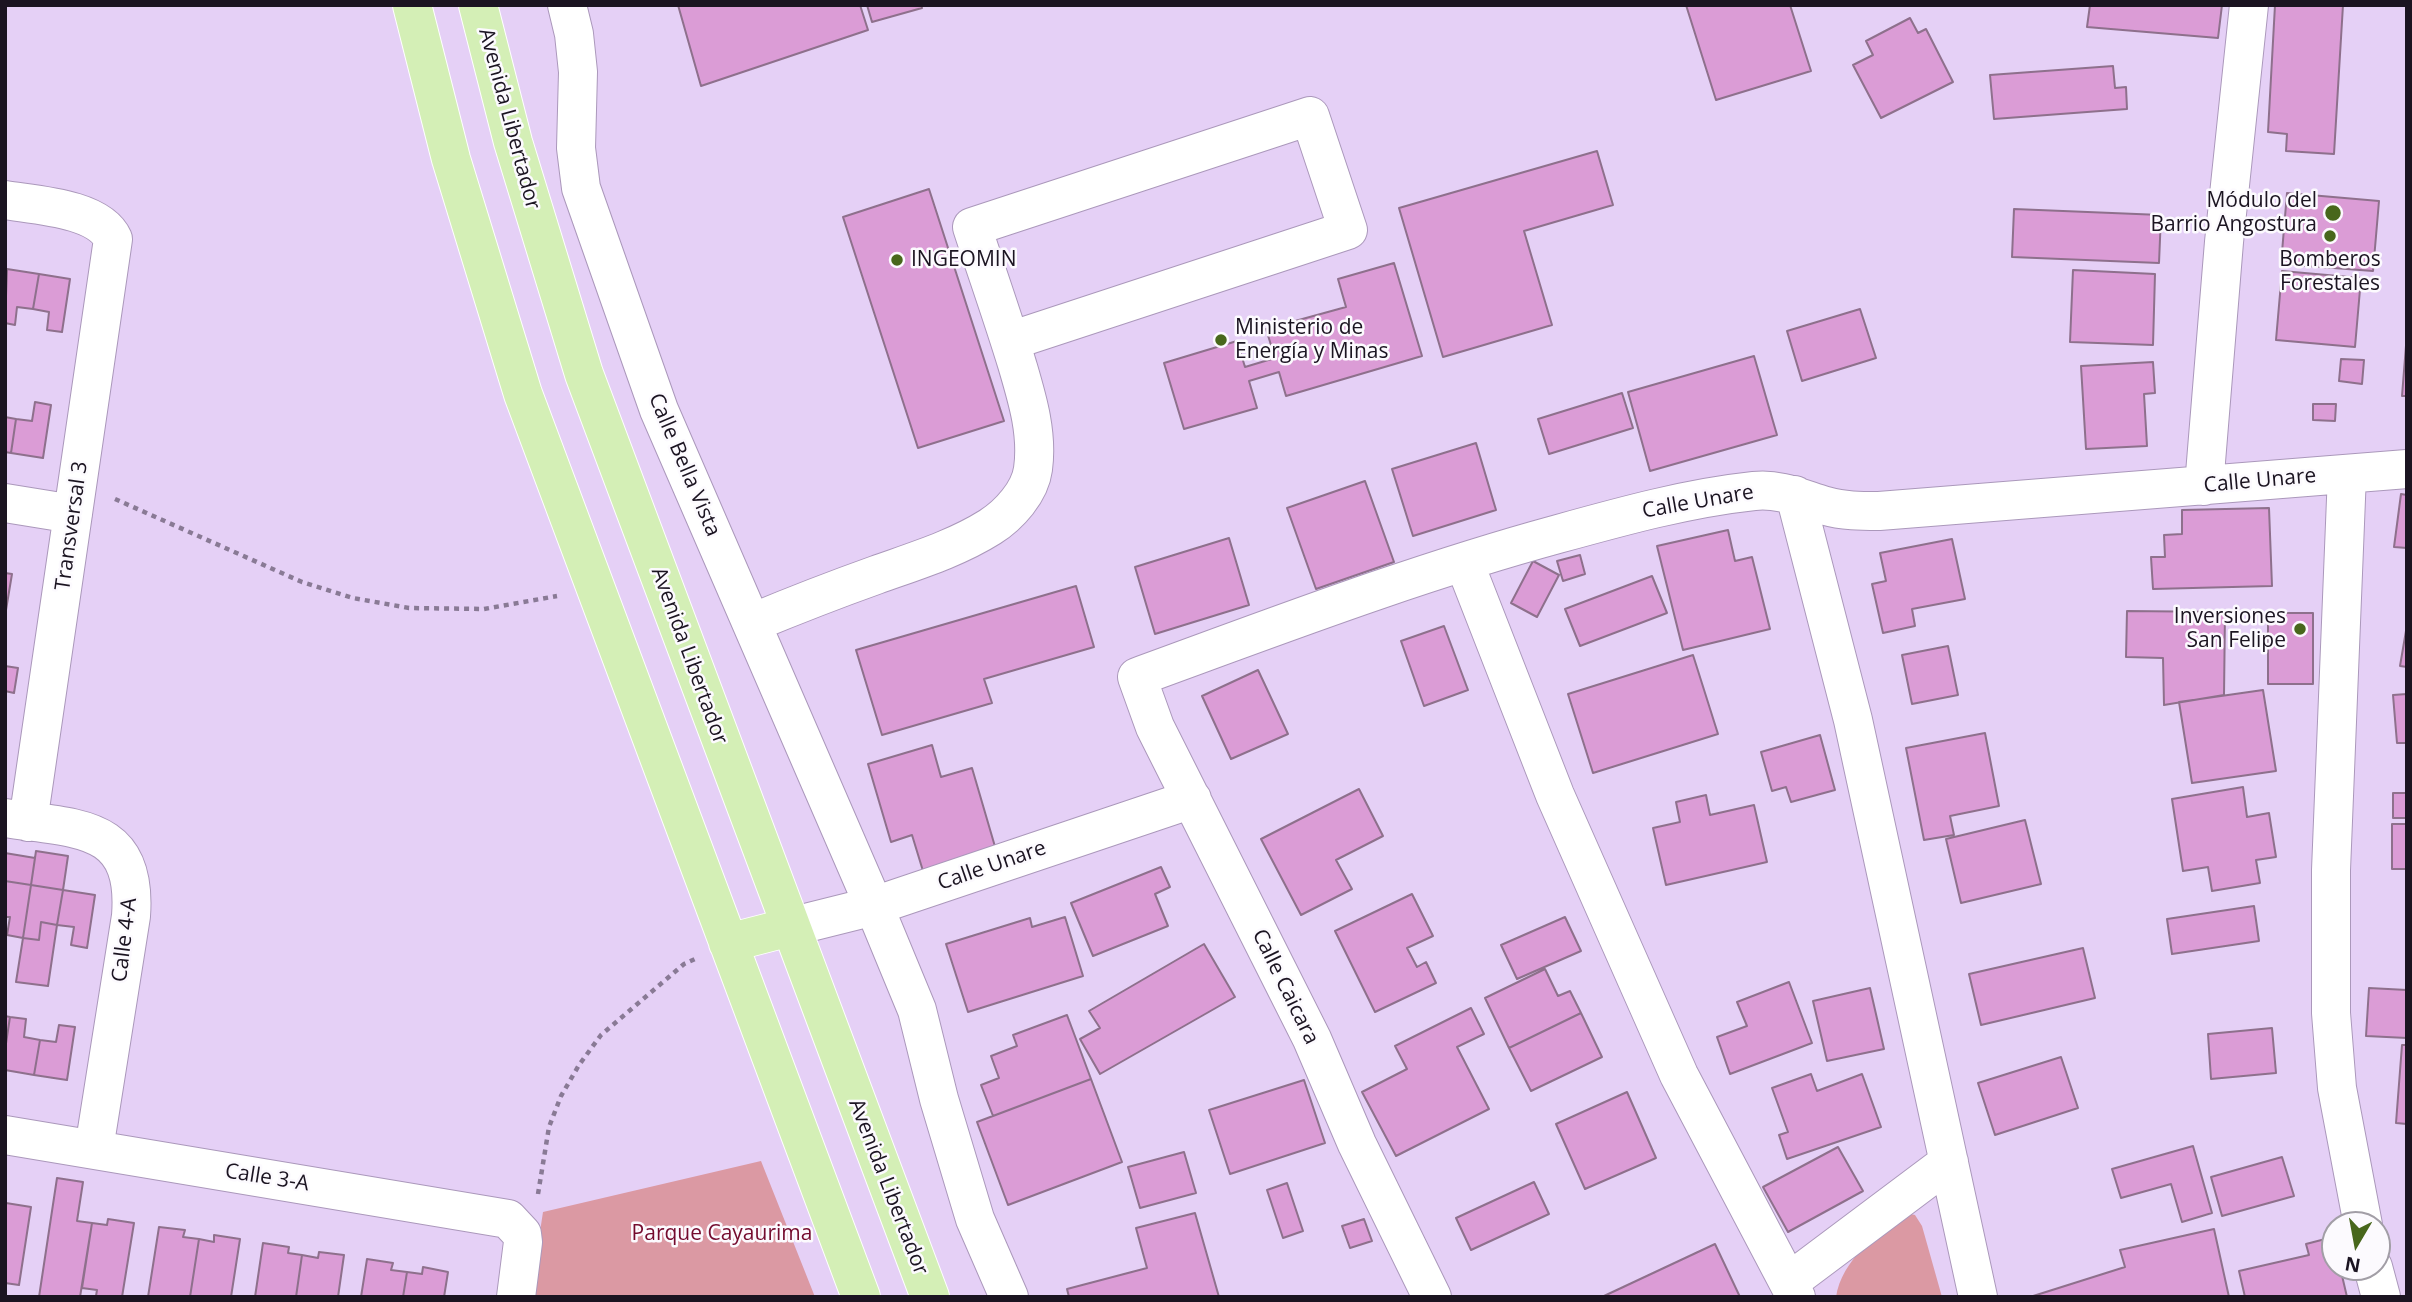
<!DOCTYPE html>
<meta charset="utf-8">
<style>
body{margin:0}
#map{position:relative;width:2412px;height:1302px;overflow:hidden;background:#e5d0f6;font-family:"Open Sans",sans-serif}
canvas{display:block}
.frame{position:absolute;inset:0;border:7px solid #1b1421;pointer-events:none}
.north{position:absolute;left:2321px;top:1211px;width:70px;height:70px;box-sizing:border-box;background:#fcfafe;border:2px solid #a29ea6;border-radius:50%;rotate:190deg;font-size:19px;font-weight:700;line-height:28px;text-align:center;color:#1b1421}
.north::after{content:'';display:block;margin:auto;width:24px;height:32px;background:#48671c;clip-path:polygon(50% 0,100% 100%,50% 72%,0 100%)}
</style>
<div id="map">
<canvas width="2412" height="1302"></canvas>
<div class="frame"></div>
<div class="north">N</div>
</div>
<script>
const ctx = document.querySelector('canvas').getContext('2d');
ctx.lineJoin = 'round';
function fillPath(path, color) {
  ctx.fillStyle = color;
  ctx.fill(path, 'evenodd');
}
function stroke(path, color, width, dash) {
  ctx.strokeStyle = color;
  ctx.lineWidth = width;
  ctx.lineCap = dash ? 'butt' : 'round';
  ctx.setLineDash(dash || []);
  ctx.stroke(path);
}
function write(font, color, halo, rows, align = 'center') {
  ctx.font = font + ' "Open Sans",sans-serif';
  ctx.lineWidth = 5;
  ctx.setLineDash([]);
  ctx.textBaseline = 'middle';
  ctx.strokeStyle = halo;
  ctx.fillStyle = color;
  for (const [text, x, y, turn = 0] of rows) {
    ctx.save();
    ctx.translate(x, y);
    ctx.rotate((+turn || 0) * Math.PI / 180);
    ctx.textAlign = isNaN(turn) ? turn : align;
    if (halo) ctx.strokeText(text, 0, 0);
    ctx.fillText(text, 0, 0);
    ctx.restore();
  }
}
const green = new Path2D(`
 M761,1161L815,1297H530L543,1212Z
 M1906,1213L1915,1215L1922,1226L1942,1297H1836C1842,1260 1877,1233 1906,1213Z`);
const building = new Path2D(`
 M678,5H860L868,30L701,86Z
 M867,5H921L922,8L872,22Z
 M1686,5H1790L1811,71L1716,100Z
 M2090,5H2222L2218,38L2087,27Z
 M2275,5H2343L2334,154L2286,151L2287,134L2268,132Z
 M1910,18L1918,33L1926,29L1953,82L1881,118L1853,65L1873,55L1866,41Z
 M2113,66L2115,88L2126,87L2127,109L1994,119L1990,75Z
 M1597,151L1613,205L1524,231L1552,325L1443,357L1399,208Z
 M929,189L1004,421L918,448L843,217Z
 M2287,193L2379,201L2373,271L2281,264Z
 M2014,209L2161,215L2159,263L2012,257Z
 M1394,263L1422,356L1286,396L1279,372L1249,381L1257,408L1184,429L1164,363L1237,341L1245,367L1275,358L1266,329L1346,307L1338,279Z
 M7,269L39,274L33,309L17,307L15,325L5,323Z
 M2073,270L2155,274L2153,345L2070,342Z
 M2282,271L2361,278L2355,347L2276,340Z
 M39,274L70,279L62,332L47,330L49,312L33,309Z
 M1860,309L1876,358L1802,381L1787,331Z
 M2407,333V396H2402Z
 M1754,356L1777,435L1650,471L1628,392Z
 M2341,359L2364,360L2362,384L2339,381Z
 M2153,362L2155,393L2144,394L2147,446L2086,449L2081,366Z
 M1622,393L1633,428L1549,454L1538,419Z
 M35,402L51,405L43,458L11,453L16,419L32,421Z
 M2313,404H2336L2335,421L2313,420Z
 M5,417L16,419L11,453L5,452Z
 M1476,443L1496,510L1413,536L1392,469Z
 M1365,481L1394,562L1316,589L1287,508Z
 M2401,494L2407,495V548L2394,547Z
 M2269,508L2272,586L2153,589L2151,557H2165L2164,535L2182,534V510Z
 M1728,530L1735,561L1752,557L1770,629L1683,650L1657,546Z
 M1229,538L1249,605L1155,634L1135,567Z
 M1952,539L1965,599L1912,609L1915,626L1883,633L1872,584L1886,581L1880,553Z
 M1580,555L1585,574L1563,581L1557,561Z
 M1533,561L1559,575L1537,617L1511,603Z
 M5,573L12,574L5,616Z
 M1652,576L1667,613L1580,646L1565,609Z
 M1076,586L1094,647L984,679L992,703L882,735L856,650Z
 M2127,611L2225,612L2224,695L2164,705L2163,658L2126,657Z
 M2268,613H2313V684H2268Z
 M2407,625V667L2400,666Z
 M1444,626L1468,690L1424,706L1401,641Z
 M1948,646L1958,695L1912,704L1902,655Z
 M1693,655L1718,734L1593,773L1568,694Z
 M5,666L18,668L14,693L5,691Z
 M1258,670L1288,734L1231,759L1202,696Z
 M2263,690L2276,771L2192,783L2179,702Z
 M2407,694V743H2397L2393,695Z
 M1985,733L1999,806L1950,816L1954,835L1924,840L1906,748Z
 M1820,735L1835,790L1791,802L1786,787L1772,791L1761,752Z
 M932,745L941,777L972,768L996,850L923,871L912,835L891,842L868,764Z
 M2243,787L2247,817L2269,813L2276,857L2256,860L2260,883L2212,891L2208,867L2183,871L2172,799Z
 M1359,789L1383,836L1336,860L1352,889L1301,915L1261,839Z
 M2393,793H2407V818H2393Z
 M1706,795L1710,815L1754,805L1767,862L1666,885L1653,828L1680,822L1676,802Z
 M2025,820L2041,884L1961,903L1946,839Z
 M2392,824H2407V869H2392Z
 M36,851L68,856L63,890L31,885Z
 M5,853L35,858L31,885L5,881Z
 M1161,867L1170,887L1155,894L1168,926L1093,956L1071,903Z
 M5,881L31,885L23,938L7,935L10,917H5Z
 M31,885L63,890L57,925L41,922L39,940L23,938Z
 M63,890L95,895L87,948L71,945L74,927L57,925Z
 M1412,894L1433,936L1407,948L1417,967L1426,962L1436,983L1375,1012L1335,931Z
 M2254,906L2259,941L2172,954L2167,919Z
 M1065,917L1083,976L968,1012L946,944L1030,918L1032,927Z
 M1565,917L1581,951L1517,979L1501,945Z
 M41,922L57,925L48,986L16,982L23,938L39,940Z
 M1204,944L1235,997L1100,1074L1080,1039L1100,1028L1089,1011Z
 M2083,948L2095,998L1981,1025L1969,974Z
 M1545,969L1558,996L1570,991L1581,1013L1509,1048L1485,998Z
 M1789,982L1812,1043L1730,1074L1717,1037L1747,1026L1737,1002Z
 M1870,988L1884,1049L1827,1061L1813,1001Z
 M2369,988L2407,990V1038L2366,1036Z
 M1471,1008L1484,1034L1457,1047L1489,1109L1396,1156L1362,1092L1407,1069L1395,1046Z
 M1581,1013L1602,1057L1531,1091L1509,1048Z
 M1067,1015L1091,1079L993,1116L981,1085L999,1078L991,1056L1017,1046L1013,1035Z
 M5,1016L10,1017L5,1050Z
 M10,1017L26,1019L24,1037L40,1040L34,1075L5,1070V1050Z
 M59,1025L75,1027L67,1080L34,1075L40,1040L56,1042Z
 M2272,1028L2276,1073L2211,1079L2208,1034Z
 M2402,1045H2407V1124L2396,1123Z
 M2061,1057L2078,1108L1995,1135L1978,1083Z
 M1811,1074L1817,1091L1862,1074L1881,1127L1787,1159L1779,1135L1788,1132L1772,1088Z
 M1091,1079L1122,1162L1008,1205L977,1122Z
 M1304,1080L1325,1143L1230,1174L1209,1110Z
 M1627,1092L1656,1158L1585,1189L1556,1124Z
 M2193,1146L2212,1213L2182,1222L2171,1184L2121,1198L2112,1169Z
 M1838,1147L1863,1191L1788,1232L1763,1187Z
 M1184,1152L1196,1193L1140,1208L1128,1167Z
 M2282,1157L2294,1196L2222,1216L2211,1177Z
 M57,1178L83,1182L77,1221L92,1223L80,1297H39Z
 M1534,1182L1549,1214L1471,1250L1456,1218Z
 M1287,1183L1303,1231L1283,1238L1267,1190Z
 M6,1203L31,1207L19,1285L5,1283Z
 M1195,1213L1219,1297H1069L1067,1289L1147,1268L1136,1228Z
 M108,1219L134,1223L122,1297L96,1296L97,1290L82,1288L92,1223L107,1225Z
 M1364,1219L1372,1241L1350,1248L1342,1226Z
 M159,1227L185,1230L183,1237L199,1239L190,1297H148Z
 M2214,1229L2229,1297H2030L2125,1267L2120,1250Z
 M214,1235L240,1239L231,1297H190L199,1239L214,1242Z
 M2333,1237L2335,1267H2340L2347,1297H2245L2239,1271L2309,1255L2306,1244Z
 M263,1243L289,1247L288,1253L302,1255L296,1297H255Z
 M1715,1244L1740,1297L1604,1296Z
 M319,1252L344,1255L338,1297H296L302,1255L318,1258Z
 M367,1259L393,1263L391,1270L407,1272L403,1297H361Z
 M423,1267L448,1272L444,1297H403L407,1272L422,1274Z`);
const path = new Path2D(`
 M115,499L302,582L353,598L409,608L484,609L557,596
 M538,1194L549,1127L561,1096L579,1065L601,1035L684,964L695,959`);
const minor = new Path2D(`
 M567,5L574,34L578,72L576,148L581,188L659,410L874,906L917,1010L939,1099L975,1219L1009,1297
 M5,200C35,205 99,208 113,239L28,822
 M2347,474L2331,870V1013L2337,1088L2363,1225
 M2204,486L2224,242L2249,5
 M1795,495L1853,720L1978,1297
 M5,503L73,514
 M1464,562L1555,795L1679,1075L1796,1297
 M752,623C793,606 834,590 876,575C915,561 955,549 990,527C1009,515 1030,492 1033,469C1038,433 1027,398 1017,364C1003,318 987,273 972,227L1310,116L1348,230L1010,341
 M5,818C76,829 138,823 131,916L94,1149
 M790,927L874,906L1192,799
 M5,1135L508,1219L522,1234L523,1242L516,1297
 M2373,1267L2381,1297
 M1789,1282L1949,1162
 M1432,1297L1357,1144L1312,1039L1155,727L1137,677C1277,626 1415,573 1558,534C1623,516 1688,498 1754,491C1780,488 1802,499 1826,506C1843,511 1861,511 1879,511L2407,469`);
const major = new Path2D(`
 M412,5L451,159L523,394L861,1297
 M478,5L513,142L584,374L930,1297
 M728,943L790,927`);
const markers = [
 [2333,213,9,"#48671c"],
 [2330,236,7,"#48671c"],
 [897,260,7,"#48671c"],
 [1221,340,7,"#48671c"],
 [2300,629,7,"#48671c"]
];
const streetNames = [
 ["Avenida Libertador",509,119,75],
 ["Calle Bella Vista",684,465,67],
 ["Calle Unare",2260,481,-5],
 ["Calle Unare",1698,502,-10],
 ["Transversal 3",72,526,-82],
 ["Avenida Libertador",689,656,70],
 ["Calle Unare",992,866,-19],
 ["Calle 4-A",125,940,-83],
 ["Calle Caicara",1285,987,64],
 ["Calle 3-A",267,1178,9],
 ["Avenida Libertador",888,1187,69]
];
const poiNames = [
 ["Módulo del",2317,201],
 ["Barrio Angostura",2317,225],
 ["INGEOMIN",911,260,"left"],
 ["Bomberos",2330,260,"center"],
 ["Forestales",2330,284,"center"],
 ["Ministerio de",1235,328,"left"],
 ["Energía y Minas",1235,352,"left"],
 ["Inversiones",2286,617],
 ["San Felipe",2286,641]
];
const parkNames = [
 ["Parque Cayaurima",722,1234]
];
fillPath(green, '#db99a3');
fillPath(building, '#db9cd6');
stroke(building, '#8e708c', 2);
stroke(minor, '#ab98bb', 40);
stroke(major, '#fff', 40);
stroke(path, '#897a95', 4.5, [5, 5]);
stroke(minor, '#fff', 38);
stroke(major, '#d4efb6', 38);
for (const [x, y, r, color] of markers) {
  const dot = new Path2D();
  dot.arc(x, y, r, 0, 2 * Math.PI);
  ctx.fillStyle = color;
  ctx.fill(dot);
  stroke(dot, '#fcfafe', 2.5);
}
write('21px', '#1b1421', '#fcfafe', streetNames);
write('21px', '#1b1421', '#fcfafe', poiNames, 'right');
write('21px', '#740b2e', '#fcfafe', parkNames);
</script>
